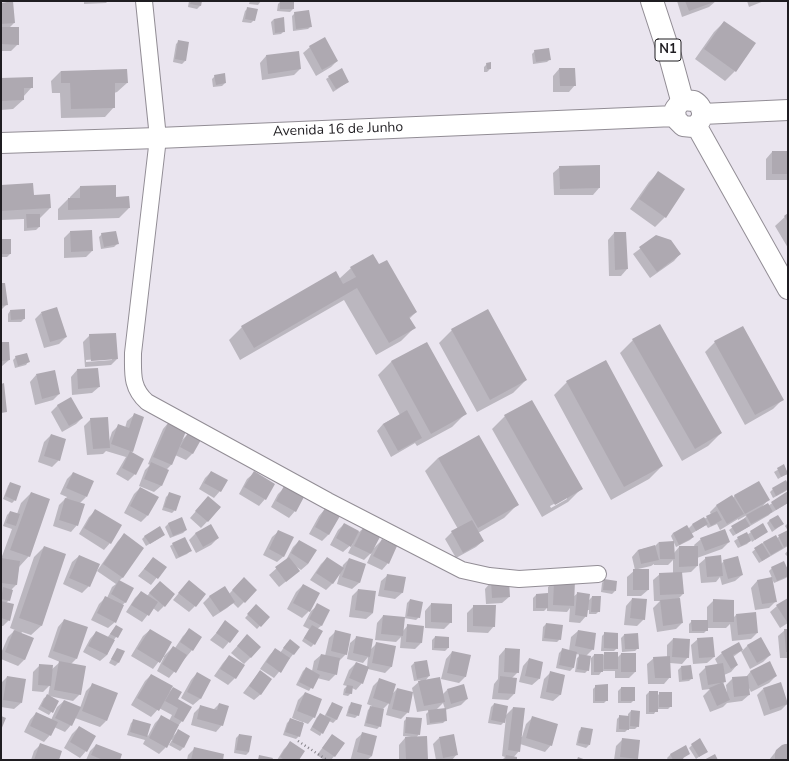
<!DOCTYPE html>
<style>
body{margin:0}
#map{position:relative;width:789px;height:761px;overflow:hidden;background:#eae5ef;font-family:"Nunito Sans",sans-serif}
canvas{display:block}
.frame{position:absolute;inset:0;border:2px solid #1f1d21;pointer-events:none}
</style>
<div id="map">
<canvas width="789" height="761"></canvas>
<div class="frame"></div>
</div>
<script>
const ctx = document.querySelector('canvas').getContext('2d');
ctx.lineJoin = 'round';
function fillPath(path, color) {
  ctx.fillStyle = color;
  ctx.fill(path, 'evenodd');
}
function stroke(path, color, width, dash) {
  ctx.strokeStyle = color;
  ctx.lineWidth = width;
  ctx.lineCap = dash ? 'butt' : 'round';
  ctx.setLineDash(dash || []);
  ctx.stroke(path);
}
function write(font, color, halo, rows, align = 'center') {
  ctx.font = font + ' "Nunito Sans",sans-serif';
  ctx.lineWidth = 4;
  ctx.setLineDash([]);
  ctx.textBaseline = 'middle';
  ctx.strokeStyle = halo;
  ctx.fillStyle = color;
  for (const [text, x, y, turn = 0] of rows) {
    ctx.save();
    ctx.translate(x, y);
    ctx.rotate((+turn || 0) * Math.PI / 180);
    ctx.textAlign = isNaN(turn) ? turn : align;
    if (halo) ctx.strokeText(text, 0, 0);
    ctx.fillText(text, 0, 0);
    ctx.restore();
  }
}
const shadow = new Path2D(`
 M84,1H108L106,3L84,4Z
 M189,1H201L200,6L197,9L188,7Z
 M250,1H261L258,5L249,4Z
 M281,1L293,9L290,12L277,11L278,4Z
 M677,1H716L709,7L682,17Z
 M747,1H764L749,7Z
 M1,4L14,23L9,28L18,44L11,51H1Z
 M248,8L254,20L251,23L242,22L245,11Z
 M295,13L311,26L308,29L293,31L292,16Z
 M274,19L284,31L281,34L273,35L271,22Z
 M724,22L735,71L725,81L695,59L714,32Z
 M179,41L185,61L182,64L173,62L176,44Z
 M310,47L337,61L331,67L316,76L303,53Z
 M535,51L550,59L547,62L533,64L532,54Z
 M266,56L300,69L294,75L262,80L260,63Z
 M487,64L490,69L487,72H484V67Z
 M559,69L575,85L569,92H553V76Z
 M61,71L127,83L117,92L114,93V107L105,117L61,118L60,93H52L51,81Z
 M215,76L225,83L222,86L213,87L212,79Z
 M329,77L348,82L333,92L326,79Z
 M1,79L32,87L23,97V100L13,109L1,110Z
 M772,152H788V180H766V159Z
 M599,166V188L593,195H554L553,173L560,167Z
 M659,172L665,217L655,227L630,209L649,182Z
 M1,186L33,196L50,208L40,218H39V227L36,230L24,231V219L1,220Z
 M80,187L115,198L129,208L119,218L58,220V209L68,199H70V197Z
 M788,214V248L775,226Z
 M70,232L92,251L86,257L64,258V238Z
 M614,233H625L627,269L621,276H609L608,240Z
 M102,234L117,244L114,247L101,249L99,237Z
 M657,236L680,254L674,261L650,278L633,254Z
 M1,240L10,254L7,257H1Z
 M379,266L416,312L409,319L414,328L401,341L376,355L344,300L240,360L229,340L242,327L339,279L351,268Z
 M1,284L7,304L1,310Z
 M10,311L24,319L21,322H8V314Z
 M41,313L66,337L59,344L44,348L35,319Z
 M452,330L526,380L513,393L477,412L439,343Z
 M90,335L117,359L111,365L85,367L83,342ZM112,358V360L86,362V360Z
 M633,340L721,433L708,446L682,461L620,353Z
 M715,342L782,400L773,409L745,425L705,352Z
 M1,343L9,360L1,367Z
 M426,343L465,414L452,427L417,446L415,443L391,457L377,431L383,424L400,415L378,375L391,362Z
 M16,357L28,362L26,365L15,368L13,360Z
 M77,370L99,387L92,393L72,395L71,377Z
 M36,375L59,394L53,400L35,405L30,382Z
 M567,382L662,466L649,479L611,500L554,395Z
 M58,405L82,418L76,424L62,432L51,412Z
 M134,415L132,451L131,453L135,474L128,481L116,474L126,457L106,451L103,454L87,455L84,426L91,419L109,441L112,432L118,426L125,428L127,421Z
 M505,416L581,489L568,502L542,517L492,429ZM567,497V499L551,508L550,506Z
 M169,422L182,440L189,433L200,439L192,454L186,460L175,455L171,465L166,470H167L161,486L154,492L139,486L145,470L150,465L148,464L163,429Z
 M51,435L59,460L52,467L38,462L44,442Z
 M438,458L517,505L504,518L478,533L483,541L476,547L456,558L445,539L452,532L458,529L425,471Z
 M784,466L788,473L778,479L774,472Z
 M211,472L220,491L214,498L199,489L205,478Z
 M73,473L86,497L80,503L77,525L71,532L53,526L59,505L67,497L60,494L67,479Z
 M254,473L265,499L259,506L239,494L247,479Z
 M10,483L15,500L12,503L3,499L8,486Z
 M788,486V489L786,491L773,498L770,492L773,489Z
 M285,487L295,511L289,518L271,507L278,494Z
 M140,488L147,516L141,522L124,513L134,494Z
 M788,492V503L773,512L772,511L769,515L733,536L729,530L744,519L747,515L738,520V519L720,530L717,524L708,528L706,525L691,534L693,537L690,540L676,547L671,536L673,533L688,529L692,525L704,519L711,515L710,512L716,506L732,496L733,498L735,495L768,500L762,507L768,506Z
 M31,493L29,556L19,567L16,585L12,589L9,600L6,603L9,620L3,626H1V559L12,529L3,526L7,515L10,512L17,514L21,503Z
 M169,494L175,510L172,513L162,510L166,497Z
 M202,504L220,508L201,528L190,518Z
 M325,509L338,516L328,535L322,541L309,534L319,516Z
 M96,510L110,543L104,550L79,534L89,517Z
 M181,518L186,530L183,533L170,538L165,527L168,524Z
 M770,520L783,524L772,532L767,523Z
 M788,523V546L759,563L752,552L764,542L777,538L788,531L785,526Z
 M344,524L359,532L364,528L374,548L382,540L388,563L382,570L367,563L372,552L364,560L348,553L353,543L343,552L330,545L338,530Z
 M210,525L218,538L211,545L196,553L189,540L195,534Z
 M279,531L284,556L277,562L263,555L272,537Z
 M767,531L752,542L751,540L747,544L738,548L734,541L746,533L747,535L751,532Z
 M124,535L123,577L119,581L126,602L122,605L115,622L108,628L91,620L99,604L106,597L107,598L112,587L116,584L97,571L118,541Z
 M145,536L161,537L146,546L142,539Z
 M701,539L729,542L722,549L697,558V566L691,572L681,573L683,594L679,598L682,623L676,629L657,632L653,608L660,601H654L653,580L660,574L673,573V560L668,565H654V564L651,566L638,569L648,590L641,596H627V577L635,570L632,557L638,550L655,546L659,542L674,553L679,547H695L694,545Z
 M299,541L308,564L301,570L295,566L299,571L279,587L269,575L286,560L293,547Z
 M173,544L190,551L187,554L176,559L170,546Z
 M44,547L65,555L41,626L31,635L22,632L21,634L33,639L24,660L18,666L1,659V653L8,637L15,630L10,628L34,557Z
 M788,550V557L785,554Z
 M79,556L89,586L82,593L63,584L72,562Z
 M153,558L165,567L151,585L138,576Z
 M327,558L342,568L343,565L349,559L365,564L359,583L352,589L337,584L340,573L332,584L326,590L310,580L321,564Z
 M706,558L721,564L724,561L742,575L735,581L722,585L720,577L716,582L701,583L699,564Z
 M788,566V576L786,578L774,583L772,579L776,601L769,608L755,610L751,588L757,581L772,578L769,571L772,568H786Z
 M388,575L404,578L402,593L395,599L378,596L381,581Z
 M244,578L256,590L238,608L233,603L227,608L213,617L203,603L210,596L229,594Z
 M604,580L615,591L612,594L601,592L602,583Z
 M189,581L195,606L189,612L173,600Z
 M555,581L573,597L578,593L588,601L592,597L599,611L596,614H589V610H587L586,616L580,623L569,622L570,608L567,612L547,611V608L544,611H533V598L536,595L548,594V587Z
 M491,582L509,597L502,603L486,604L485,589Z
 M303,585L318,594L309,611L302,618L287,609L296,592Z
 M154,588L164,606L158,612L153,608L142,622L126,612L135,598L141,592L147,596Z
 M358,590L373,613L366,619L349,617L352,596Z
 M632,599L644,619L637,626L624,625L626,606Z
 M788,599V623L780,628L770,612L777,606Z
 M410,600L419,617L416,620L404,618L403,631L408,625L421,643L415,649L400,648L401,637L396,642L375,640L377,623L383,616L405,618L407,603Z
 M714,600L733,618L736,615L757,633L751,639L732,641L730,624L726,628H707V630L704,633H689V624L692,621H707V607Z
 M431,604L451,622L444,629L425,628V611Z
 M318,605L329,611L321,626L317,629L314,644L311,647L302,641L309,629L303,626L311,611Z
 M256,606L268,617L257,629L245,618Z
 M474,606L494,626L488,633L467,632V613Z
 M64,620L76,659L71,664L80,694L73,701L49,696L58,702L49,715L38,709L44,698L48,696L50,685L43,692L32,691L33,672L40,665L51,670L60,662L48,657L58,627Z
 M226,622L238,631L223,649L210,640Z
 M546,624L560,639L557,642L542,641L543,627Z
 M116,626L122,629L113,641L107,655L100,661L83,652L90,639L96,632L107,638Z
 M150,630L163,657L173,647L175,648L183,636L189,630L192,650L169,678L157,671L164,657L163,656L153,669L131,656L143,636Z
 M785,630H788V658H780L778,636Z
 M578,631L593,649L586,656L588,670L585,673L575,672L577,658L581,655L576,654L573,668L570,671L556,668L559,653L562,650L569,651L571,637Z
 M335,632L346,654L339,661L336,674L329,681L317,678L309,691L296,685L303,671L306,668L312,671L314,661L321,655L325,656L329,638Z
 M605,633L617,648L614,651H601L602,636Z
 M624,635L638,648L635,651L622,652L621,638Z
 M357,637L371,649L376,644L392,666L385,673L368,669L362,683L356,690L352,688L351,693L348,696L343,695L344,689L347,686L343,685L349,670L356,663L367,667L368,657L363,663L347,659L350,643Z
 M435,637L448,648L445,651L432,650V640Z
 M673,639L688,657L682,664L670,663V677L664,684H648L647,664L654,658L667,657V645Z
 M698,639L714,657L707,663L693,664L691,645Z
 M241,642L251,657L244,664L231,653Z
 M287,643L299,647L274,678L260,669L269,656L275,649L280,653Z
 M738,644L742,651L748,645L770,655L763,662L750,669L741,651L733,657L737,665L731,672L724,675L725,681L722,684L727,694L726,685L733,678L746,677L751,671L776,676L769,683L751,692L748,686L749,695L742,701L727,703L723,707L710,712L703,696L710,689L702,690L699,674L706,667L718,665L715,659L722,653Z
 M117,649L123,652L118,663L115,666L109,663Z
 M505,649L518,672L512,678L516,679L514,694L508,700L492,699L494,684L498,679L499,656Z
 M452,652L466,676L459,683L441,679L446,659Z
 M605,653L617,658L621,654L635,672L629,678H615V671H602L599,675H591V658L594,655H603Z
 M229,656L243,666L235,678L228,685L214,676L223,663Z
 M529,659L539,679L532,685L519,682L523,666Z
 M414,663L429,676L425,681L443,694L447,690L467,699L461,705L445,710L446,720L443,723L427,725L426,714L430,710L417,712L412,688L421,680L414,681L411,666ZM443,703L445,709L436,710Z
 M681,667L692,678L689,681L679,682L678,670Z
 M260,671L261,694L254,700L243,693Z
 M551,672L564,675L560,695L553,701L540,698L544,679Z
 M197,673L210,680L200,699L193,705L181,698L191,680Z
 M151,675L167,694L173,688L182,721L178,726L173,736L178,731L183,748L180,751L169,745L172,740L170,739L166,747L159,754L143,744L145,740L127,735L131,723L134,720L148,736L155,723L162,716L169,721L172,715L159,708L151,717L131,705L145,681Z
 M7,677L21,703L14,709L1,707V683Z
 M380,679L392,694L397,689L408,712L401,719L386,715L389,703L382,710L380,726L377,729L364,726L368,710L372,706L367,704L373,686Z
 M93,684L106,721L100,727L75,718L71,725L65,732L54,727L50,735L44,742L24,732L30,720L36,713L51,720L57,707L64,701L80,708L86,691Z
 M596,686L607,700L604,703H593V689Z
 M621,688L634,700L631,703H618V691Z
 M763,689L787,704L781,710L764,716L757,695Z
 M649,692L657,696L660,693L671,706L668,709H657L654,714H646V695Z
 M305,693L314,717L308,724L303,722L299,736L296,739L283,735L287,723L290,720L301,723L302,722L292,718L298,700Z
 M333,703L342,708L336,720L333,723L329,721L320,736L310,730L317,717L320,714L324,717L330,706Z
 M352,703L358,715L355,718L346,716L349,706Z
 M219,704L222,725L216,732L191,725L194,713L201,706L213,710Z
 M494,704L505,716L513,708L521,737H522L526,724L532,718L551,745L545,752L520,744L519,751L513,758L516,760H502L505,757L502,756L506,717H505L504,722L501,725L488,723L491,707Z
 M631,711L638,726L635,729H628L625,732H616L617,719L620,716L628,717V714Z
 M407,718L419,734L416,738L427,760H399V745L405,738H411V737L403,736L404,721Z
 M79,727L86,751L80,758L64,748L72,734Z
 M582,728L589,745L586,748L576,745L579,731Z
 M363,733L372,756L367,760H350L351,758L356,739Z
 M239,735L249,752L246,755L234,753L236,738Z
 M332,735L344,744L331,760H324L317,755Z
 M439,738L457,754L452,760H436L433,744Z
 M622,740L637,758L636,760H614L616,746Z
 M291,742L298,760H277L284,749Z
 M788,743V760H769L777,750Z
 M41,744L58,760H31L34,751Z
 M96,745L119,760H86L90,751Z
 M692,745L707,751L696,759L689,748Z
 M685,747L689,753L682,759L683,760H668L667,758L670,755Z
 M195,748L222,760H187L188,755Z`);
const building = new Path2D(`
 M13,1L15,23L1,24V3Z
 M191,1H202L201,6L190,4Z
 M280,1H294V9H280Z
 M685,1H717L689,11Z
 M247,7L258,9L255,21L245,19Z
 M309,10L312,27L296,29L294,12Z
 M284,17L285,32L275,33L274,19Z
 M724,21L756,43L736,72L704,49Z
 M1,27H19V45L1,44Z
 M325,37L338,61L322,70L309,46Z
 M178,40L189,42L186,61L175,59Z
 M549,48L551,60L536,62L534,50Z
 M299,51L301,69L268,74L266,55Z
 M491,62V69H487L486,63Z
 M342,68L349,82L336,89L328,76Z
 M559,68H575L576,86H560Z
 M127,69L128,83H115V108L71,109L70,83H61V71Z
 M225,73L226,83L216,85L214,75Z
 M33,77V88H24V100L1,101V78Z
 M772,151H788V174H772Z
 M600,165V188L560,189L559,166Z
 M658,171L685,189L666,218L639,199Z
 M33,183L34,195L50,194L51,208L1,211V185Z
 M116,185V197L129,196L130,208L68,210V198H80V186Z
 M788,213V222L784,216Z
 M26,214H40V227L27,228Z
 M92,230L93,251L71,252L70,231Z
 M116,231L119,244L104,247L101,233Z
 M614,232H626L628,269L615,270Z
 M656,235L671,240L681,254L657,272L639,247Z
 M1,239H11V254H1Z
 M373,254L379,264L387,260L417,312L409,317L416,328L389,343L357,288L254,348L241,326L336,271L343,284L356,277L350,267Z
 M1,283H5L8,305L1,306Z
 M57,307L67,337L50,342L41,312Z
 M25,309V319L11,320L10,310Z
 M488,309L527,380L490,400L451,329Z
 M660,324L722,433L695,449L632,339Z
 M743,326L784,400L755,415L714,341Z
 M116,333L118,359L91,361L89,334Z
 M1,342H9L10,360L1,361Z
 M427,342L467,414L431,434L391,361Z
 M27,353L30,362L18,366L15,356Z
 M606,360L663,466L624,487L566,381Z
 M98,368L100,387L78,389L77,369Z
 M55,370L60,394L42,399L36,374Z
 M4,383L7,412L1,413V384Z
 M71,397L83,418L69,426L57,405Z
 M532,400L583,489L555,505L504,415Z
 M407,410L422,438L398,451L383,424Z
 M134,413L144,417L133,452L111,444L118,424L129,428Z
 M108,417L110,448L93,449L90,418Z
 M169,421L187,429L172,465L153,457Z
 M189,431L202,438L193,454L180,447Z
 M51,434L66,439L60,461L44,456Z
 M479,435L519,505L478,528L438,458Z
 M130,451L144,459L136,475L122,468Z
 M151,462L169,470L162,486L144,479Z
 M784,464L788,474L781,477L777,468Z
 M211,471L228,480L221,492L204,483Z
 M254,471L275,484L266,500L244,487Z
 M73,472L94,481L87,497L66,488Z
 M786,480L788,484V489L776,496L772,488Z
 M759,481L770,500L745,514L734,495Z
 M10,482L21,486L16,501L5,496Z
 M284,486L304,497L296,512L276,501Z
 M140,487L159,497L148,516L130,506Z
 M788,491V503L776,510L771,502Z
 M31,492L50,499L30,557L10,550Z
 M169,492L181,496L176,511L164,507Z
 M732,495L744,514L727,524L716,505Z
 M208,496L221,507L208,522L195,511Z
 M65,498L85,504L78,526L59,520Z
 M768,503L773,512L751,524L746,515Z
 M325,508L340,516L329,535L315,527Z
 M95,509L122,525L111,544L84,528Z
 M10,511L20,514L16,526L6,523Z
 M717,511L722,520L711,526L706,516Z
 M778,515L784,524L775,529L769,520Z
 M182,517L187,530L173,536L168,523Z
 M704,517L708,524L696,531L692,524Z
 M745,518L750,526L736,534L731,526Z
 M472,520L484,541L463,553L451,531Z
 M344,523L359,531L351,547L336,538Z
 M763,523L768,532L755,540L750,531Z
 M211,524L219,538L203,547L195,533Z
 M687,525L694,537L679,545L673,533Z
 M160,526L165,535L150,544L144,536Z
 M364,526L381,535L371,554L354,546Z
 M725,529L730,542L705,551L700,538Z
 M278,530L294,537L284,557L269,549Z
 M788,530V545L784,547L778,535Z
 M747,532L751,541L741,546L737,537Z
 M124,533L144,548L123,578L103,564Z
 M776,535L783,548L771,555L763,542Z
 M185,537L192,551L179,557L172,543Z
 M382,539L397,546L389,564L373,556Z
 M299,540L317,550L308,564L291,553Z
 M674,541L675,559H660L659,542Z
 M762,543L770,556L762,561L754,548Z
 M655,545L659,560L641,564L638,550Z
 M44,546L66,554L42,626L19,618Z
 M679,546H698V566L679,567Z
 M79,555L100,564L90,587L69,578Z
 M721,555L723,576L707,577L705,557Z
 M738,556L743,575L728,579L723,560Z
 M153,557L167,567L158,579L144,569Z
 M289,557L300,571L286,582L275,567Z
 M327,557L344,568L333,584L316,573Z
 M1,558L20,561L17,585L1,583Z
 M349,558L366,564L360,583L342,577Z
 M784,561L788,570V576L777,581L771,567Z
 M633,569H649V590H633Z
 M682,572L684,594L660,595L659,573Z
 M387,574L406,577L403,593L384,590Z
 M244,577L257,590L245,603L232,590Z
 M772,577L777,602L762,604L757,580Z
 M604,579L617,581L616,591L603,590Z
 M119,580L134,588L126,603L111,594Z
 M189,580L206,594L196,607L178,593Z
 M509,580L510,597L492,598L491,581Z
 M554,580H575L574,606L553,605Z
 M160,581L175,594L165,607L149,593Z
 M303,584L320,593L310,612L293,603Z
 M225,586L235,602L220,612L209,596Z
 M3,587L13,590L10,601L1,599Z
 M358,589L376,591L373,613L355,610Z
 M141,591L158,602L149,616L131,605Z
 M577,592L590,594L587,617L575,615Z
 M548,593V608H536V594Z
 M105,596L124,605L116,623L97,613Z
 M592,596H601L600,612H591Z
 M632,598L647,599L645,620L630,618Z
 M680,598L683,623L663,626L660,600Z
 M788,598V621L787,622L776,605Z
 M410,599L423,602L420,618L407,616Z
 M713,599L734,600V622H713Z
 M1,601L14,604L10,621L1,618Z
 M317,603L330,610L322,626L309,619Z
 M431,603L452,604V623L431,622Z
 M256,604L270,617L261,627L247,614Z
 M473,605H496L495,627L473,626Z
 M756,612L758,633L738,635L736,614Z
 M383,615L405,617L403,636L381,634Z
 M64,619L88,627L77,659L53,651Z
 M225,620L239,631L230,643L216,633Z
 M691,620H708V631H692Z
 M546,623L563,625L561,640L544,638Z
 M407,624L424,626L422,643L406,642Z
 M116,625L123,629L118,638L110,634Z
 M312,625L323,631L315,645L304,638Z
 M189,628L202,637L193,651L180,642Z
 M150,629L172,642L160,663L137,649Z
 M784,629H788V652H786Z
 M14,630L34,638L25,660L5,652Z
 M335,630L351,634L347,655L331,651Z
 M578,630L596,633L594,650L575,646Z
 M96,631L115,640L107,655L88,646Z
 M604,632L618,633V649L604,648Z
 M638,633L639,649H625L624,634Z
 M247,634L261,647L251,658L237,646Z
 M356,636L373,639L370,657L353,653Z
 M435,636L449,637V648H434Z
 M713,637L715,657L699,658L697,638Z
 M761,637L771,655L757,663L747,645Z
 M673,638L690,639L689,658L672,657Z
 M290,639L300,647L294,655L283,648Z
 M376,642L396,646L392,667L372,663Z
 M739,642L743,650L733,655L738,665L731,669L721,652Z
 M173,646L187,655L176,673L162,664Z
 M117,648L125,651L119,663L111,659Z
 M275,648L290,658L281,673L266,662Z
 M505,648L520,649L519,673L504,672Z
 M562,648L577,652L574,668L559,665Z
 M452,651L471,655L466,677L447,673Z
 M604,652H618V669H604Z
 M621,653H636V672H621Z
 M321,654L340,658L337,675L317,670Z
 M579,654L591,656L589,671L577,669Z
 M594,654H603V672H594Z
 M229,655L245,665L236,679L220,669Z
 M670,656L671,678H655L653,657Z
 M529,658L543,662L540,679L525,676Z
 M427,660L430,676L417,679L414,662Z
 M59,661L86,666L81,695L54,690Z
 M770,661L777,676L758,686L750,671Z
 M356,662L369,667L363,684L349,678Z
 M723,663L726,682L708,685L705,666Z
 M39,664L53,665L51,686L38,685Z
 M691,665L693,679L682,680L681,666Z
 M306,667L320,675L313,689L299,682Z
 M260,670L272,679L261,695L249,686Z
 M550,671L565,675L561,695L546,692Z
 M197,672L211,680L201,699L187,692Z
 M151,674L173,686L159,711L137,698Z
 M7,676L26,679L22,703L3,700Z
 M500,676L517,678L515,694L498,693Z
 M748,676L750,695L734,697L732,677Z
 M440,677L445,702L424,706L418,681Z
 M379,678L396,684L390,704L373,698Z
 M723,682L730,700L717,706L709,688Z
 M781,682L788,704L770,710L763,688Z
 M92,683L118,693L107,721L82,711Z
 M464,684L468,699L451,704L447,689Z
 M608,684V701H595V685Z
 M347,685L353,686L352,694L345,693Z
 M173,687L182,692L178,699L192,707L183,722L174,717L178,708L165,701Z
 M621,687H635V701H621Z
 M397,688L413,692L409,713L392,709Z
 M649,691H658V712H649Z
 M305,692L322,699L315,718L297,711Z
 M659,692H672V707H659Z
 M47,694L59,701L53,713L41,706Z
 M64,700L81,707L72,726L55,718Z
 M332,702L343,707L337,720L326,715Z
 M351,702L362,705L359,716L348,713Z
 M219,703L229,706L223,726L197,719L200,705L217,710Z
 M494,703L508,706L505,723L491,720Z
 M370,706L384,709L381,727L366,723Z
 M513,707L525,708L520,752L508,750Z
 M446,708L447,721L430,723L428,710Z
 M631,710L640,711L639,727L630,726Z
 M36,712L58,722L51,736L30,726Z
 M320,713L331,719L323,734L312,727Z
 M161,715L179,725L167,748L149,738Z
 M619,715L629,716V730L619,729Z
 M1,716L6,718L1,730Z
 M532,716L558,724L552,746L526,738Z
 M406,717L422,718L420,735L405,733Z
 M290,718L304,723L300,737L285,732Z
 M133,719L151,724L147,737L130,732Z
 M79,726L96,736L87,752L70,742Z
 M581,727L593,729L590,745L578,743Z
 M178,729L190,736L184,748L172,742Z
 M362,732L377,736L372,756L357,752Z
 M239,734L252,736L249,752L236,750Z
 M332,734L345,743L335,757L322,748Z
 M454,734L458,755L443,758L439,737Z
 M427,736L428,760H406L405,737Z
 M622,738L640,740L638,759L620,757Z
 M700,738L708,752L699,757L691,744Z
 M290,741L305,751L299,760H284L280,757Z
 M40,743L62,751L59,760H34Z
 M96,744L122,754L120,760H103L91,755Z
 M785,744H788V760H775V753L776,750L782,745Z
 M686,745L690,754L683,758L684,760H673L670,754Z
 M194,747L224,754L223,760H191Z
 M715,754L718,760H704Z
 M259,755L273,758L272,760H258Z
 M506,755L517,757V760H505Z
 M578,757L586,760H577Z`);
const path = new Path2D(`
 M298,741L327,760`);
const minor = new Path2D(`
 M144,1L158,138L133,353C133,373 131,388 147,402L328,501L462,570L489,576L519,579L598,574`);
const tertiary = new Path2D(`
 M682,100L694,101C705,107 705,121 693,127L683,126L676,119L675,109Z
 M702,114L788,110
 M696,125L788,289
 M1,143L158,138L675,116`);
const trunk = new Path2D(`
 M652,1L670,56L682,100`);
const shields = [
 [668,50,26]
];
const shieldNames = [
 ["N1",668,50]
];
const streetNames = [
 ["Avenida 16 de Junho",338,130,-2]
];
fillPath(shadow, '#0003');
fillPath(building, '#aea9b1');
stroke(minor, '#928d95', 18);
stroke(tertiary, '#928d95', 22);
stroke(trunk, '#928d95', 24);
stroke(path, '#827f86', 2.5, [1, 3]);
stroke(minor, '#fff', 16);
stroke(tertiary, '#fff', 20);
stroke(trunk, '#fff', 22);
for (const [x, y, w] of shields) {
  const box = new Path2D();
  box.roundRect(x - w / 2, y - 11, w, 22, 3);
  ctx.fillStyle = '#fff';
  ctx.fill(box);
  stroke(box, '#1f1d21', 1);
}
write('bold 13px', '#1f1d21', null, shieldNames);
write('14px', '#1f1d21', '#fff', streetNames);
</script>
